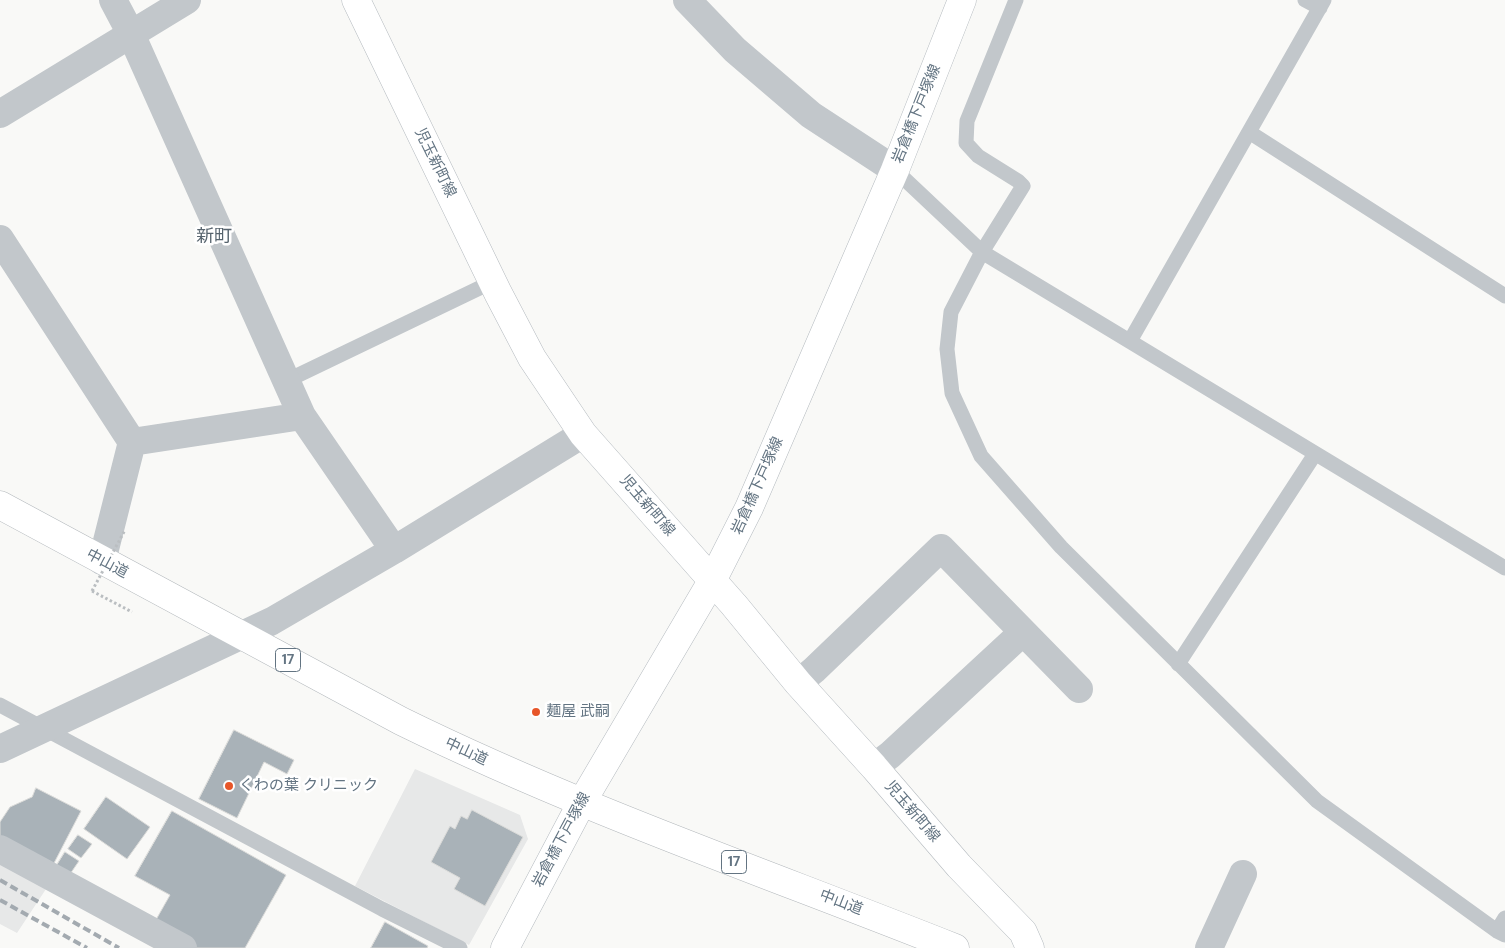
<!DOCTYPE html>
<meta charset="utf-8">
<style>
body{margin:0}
canvas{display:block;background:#f9f9f7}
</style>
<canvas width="1505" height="948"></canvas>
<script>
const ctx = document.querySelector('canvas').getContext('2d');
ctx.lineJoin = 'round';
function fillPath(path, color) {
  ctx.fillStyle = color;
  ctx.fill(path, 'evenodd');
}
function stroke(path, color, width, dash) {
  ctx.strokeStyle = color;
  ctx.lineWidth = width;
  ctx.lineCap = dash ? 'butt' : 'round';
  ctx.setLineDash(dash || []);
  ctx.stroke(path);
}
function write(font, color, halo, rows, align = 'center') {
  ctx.font = font + ' "DM Sans","Noto Sans JP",sans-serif';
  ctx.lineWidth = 5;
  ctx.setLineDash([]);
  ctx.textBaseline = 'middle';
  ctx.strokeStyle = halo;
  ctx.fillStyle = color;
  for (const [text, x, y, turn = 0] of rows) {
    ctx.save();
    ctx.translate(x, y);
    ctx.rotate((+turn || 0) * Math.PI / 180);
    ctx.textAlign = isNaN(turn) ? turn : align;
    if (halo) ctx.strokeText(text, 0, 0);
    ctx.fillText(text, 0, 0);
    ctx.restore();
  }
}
const built = new Path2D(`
 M415,769L520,815L528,839L469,945L355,886Z
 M0,864L46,889L17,933L0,924Z`);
const building = new Path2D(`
 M234,730L294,760L287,774L264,762L237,818L199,799Z
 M36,788L81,811L52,867L0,840V822L10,807L32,797Z
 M106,797L150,827L127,859L84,829Z
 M472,810L523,837L485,906L454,889L460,878L431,862L450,826L455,829L461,816L467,819Z
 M172,811L286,875L245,948H195L153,925L170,895L135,876Z
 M78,835L92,844L81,858L68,849Z
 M65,852L79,861L68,877L55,868Z
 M385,922L428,946L427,948H371Z`);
const path = new Path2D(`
 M92,591L132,612`);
const lane = new Path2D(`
 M1016,0L967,121L966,143L978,156L1018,181L1023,186L982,252L951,312L947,349L952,393L981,456L1061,547L1317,801L1497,931
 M1305,0L1320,8
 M1249,132L1505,296
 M895,170L982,252L1505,568
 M1130,341L1324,0
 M286,381L492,282
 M1178,664L1315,454
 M0,705L382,909L460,948
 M1505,918L1497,931L1505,935`);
const street = new Path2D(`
 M113,0L131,34L302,416L394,550
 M687,0L735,50L811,115L895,170
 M0,114L187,0
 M0,239L132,442
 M102,561L132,442L302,416
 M798,683L814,670L941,548L1079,689
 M0,749L272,621L394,550L583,434
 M874,767L890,755L1023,632
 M0,849L183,948
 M1209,948L1243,874`);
const secondary = new Path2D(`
 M356,0L498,293L532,358L583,434L734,605L798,683L874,767L959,866L1023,932L1030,948
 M505,948L582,802L712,581L749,508L895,170L962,0`);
const highway = new Path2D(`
 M0,505L401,721C580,809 769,874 955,948`);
const rail = new Path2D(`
 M0,880L119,948
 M0,900L87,948`);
const pathBridge = new Path2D(`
 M92,591L125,530`);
const markers = [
 [536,712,5,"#e75629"],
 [229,786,5,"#e75629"]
];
const shields = [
 [288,660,25],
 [734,862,25]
];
const shieldNames = [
 ["17",288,660],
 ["17",734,862]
];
const streetNames = [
 ["岩倉橋下戸塚線",917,114,-68],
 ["児玉新町線",435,163,64],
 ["岩倉橋下戸塚線",758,486,-66],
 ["児玉新町線",647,506,49],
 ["中山道",107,564,28],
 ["中山道",466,752,25],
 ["児玉新町線",912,812,49],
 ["岩倉橋下戸塚線",562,840,-62],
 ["中山道",841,903,21]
];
const poiNames = [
 ["麺屋 武嗣",546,712],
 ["くわの葉 クリニック",239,786]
];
const quarterNames = [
 ["新町",214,237]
];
fillPath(built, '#e7e8e8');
fillPath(building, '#a9b2b8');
stroke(building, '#dbdbd9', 1);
stroke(secondary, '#b4babf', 29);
stroke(highway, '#b3b8bc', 29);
stroke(path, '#babec1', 3, [2.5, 2.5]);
stroke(lane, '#c2c7cb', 15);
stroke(street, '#c2c7cb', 28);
stroke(secondary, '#fff', 28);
stroke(highway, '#fff', 28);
stroke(rail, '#a3aab0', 4, [8, 4]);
stroke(pathBridge, '#babec1', 3, [2.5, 2.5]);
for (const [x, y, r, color] of markers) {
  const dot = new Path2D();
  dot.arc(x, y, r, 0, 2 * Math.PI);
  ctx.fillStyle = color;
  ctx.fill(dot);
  stroke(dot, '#fff', 2);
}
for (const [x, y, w] of shields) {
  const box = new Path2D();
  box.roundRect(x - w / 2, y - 11.5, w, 23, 4);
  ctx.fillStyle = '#fff';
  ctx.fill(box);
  stroke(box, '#637482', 1);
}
write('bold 14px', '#637482', null, shieldNames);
write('15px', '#637482', '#fff', streetNames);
write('15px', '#637482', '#fff', poiNames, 'left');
write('18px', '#56636d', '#fff', quarterNames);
</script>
